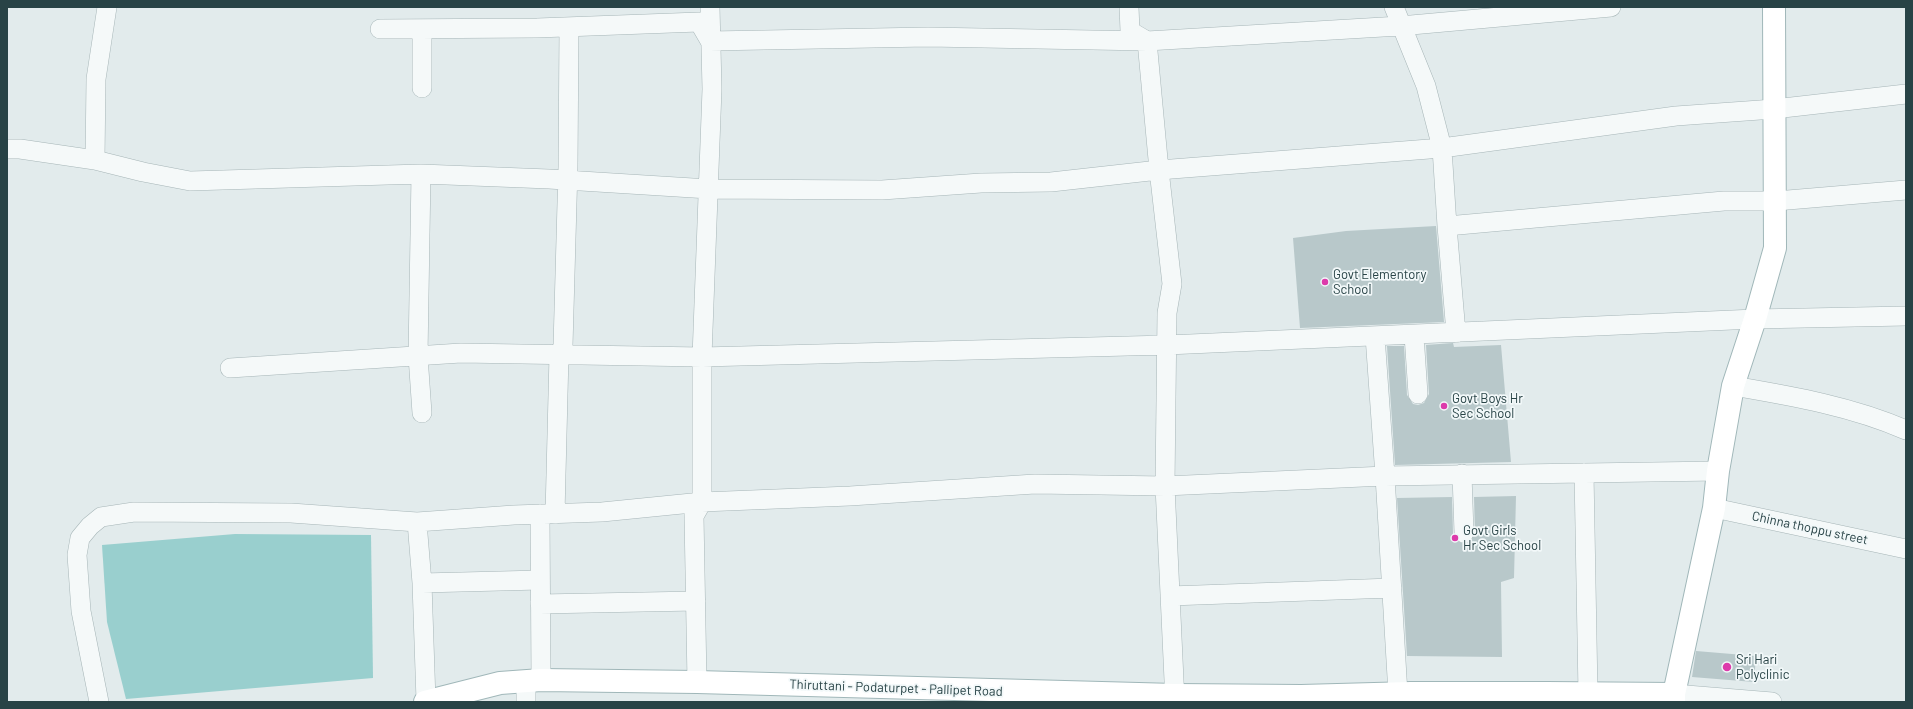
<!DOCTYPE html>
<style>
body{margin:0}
#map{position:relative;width:1913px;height:709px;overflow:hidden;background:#e2ebec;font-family:Barlow,sans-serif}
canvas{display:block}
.frame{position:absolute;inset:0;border:8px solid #284346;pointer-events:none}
</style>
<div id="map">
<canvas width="1913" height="709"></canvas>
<div class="frame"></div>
</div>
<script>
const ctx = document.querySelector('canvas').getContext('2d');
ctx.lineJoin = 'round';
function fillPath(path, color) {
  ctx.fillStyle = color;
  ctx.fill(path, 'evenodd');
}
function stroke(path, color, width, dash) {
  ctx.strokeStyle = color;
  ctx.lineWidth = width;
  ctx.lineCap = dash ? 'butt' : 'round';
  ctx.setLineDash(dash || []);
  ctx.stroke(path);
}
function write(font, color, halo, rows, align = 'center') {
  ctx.font = font + ' Barlow,sans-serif';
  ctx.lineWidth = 3.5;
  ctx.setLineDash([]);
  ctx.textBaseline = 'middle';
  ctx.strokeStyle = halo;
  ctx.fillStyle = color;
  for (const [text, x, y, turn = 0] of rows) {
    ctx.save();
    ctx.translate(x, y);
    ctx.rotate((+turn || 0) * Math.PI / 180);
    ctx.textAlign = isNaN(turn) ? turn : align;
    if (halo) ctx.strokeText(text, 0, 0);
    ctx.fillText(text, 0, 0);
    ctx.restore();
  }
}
const water = new Path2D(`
 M235,534L371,535L373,678L126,699L107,622L102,545Z`);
const building = new Path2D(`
 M1436,226L1444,322L1300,328L1293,238L1346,231Z
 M1453,343L1454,347L1501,345L1511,462L1395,465L1387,346H1404L1407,395L1413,404L1418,405L1424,403L1429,394L1426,345Z
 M1516,496L1514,578L1501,582L1502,657L1407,656L1397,498L1452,497L1453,534L1455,539L1464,544L1470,542L1475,533L1474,497Z
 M1696,651L1756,656L1754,682L1692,677Z`);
const minor = new Path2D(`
 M1129,7L1130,31L1147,41L1159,170L1172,284L1167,313L1165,486L1175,702
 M1394,7L1426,86L1442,148L1447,226L1724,201H1776L1906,190
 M380,29L537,28L699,22L710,41L928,37L1147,41L1400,26L1611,7
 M422,88V29
 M7,149H20L95,160L143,172L190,181L421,174L549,179L709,189L882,190L981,183L1051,182L1159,170L1442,148L1676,116L1774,109L1906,94
 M95,160L96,79L107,7
 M421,174L418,356L422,413
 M1447,226L1456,333
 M1414,335L1418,394
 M1375,336L1385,476L1718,471
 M230,368L461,353L702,357L1167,345L1755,319L1906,316
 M1733,386C1791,396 1851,406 1906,430
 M1584,473L1588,693
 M1462,474L1464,533
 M1714,508L1906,549
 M540,514L541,680
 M555,514L559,355L563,346L568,167L569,27
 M417,522L422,583L426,701
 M422,583L540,580
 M1170,596L1392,588
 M540,604L696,601
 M526,681V702
 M697,682L694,516L702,502V357L712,89L710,7
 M1674,694L1772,702
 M99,702L81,611L77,555L80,538L90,526L101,517L134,512L291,513L417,522L514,515L602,512L702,502L850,496L1035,484L1165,486L1385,476L1398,694`);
const major = new Path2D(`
 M1674,694L1714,508L1718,471L1733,386L1755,319L1775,248L1774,7
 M425,702L500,683L541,680L697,682L1175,695L1301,696L1411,693H1547L1674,694V702`);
const markers = [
 [1325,282,4,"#dd3aab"],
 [1444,406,4,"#dd3aab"],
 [1455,538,4,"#dd3aab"],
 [1727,667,5,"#dd3aab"]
];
const poiNames = [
 ["Govt Elementory",1333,275],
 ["School",1333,290],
 ["Govt Boys Hr",1452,399],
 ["Sec School",1452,414],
 ["Govt Girls",1463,531],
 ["Hr Sec School",1463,546],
 ["Sri Hari",1736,660],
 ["Polyclinic",1736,675]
];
const streetNames = [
 ["Chinna thoppu street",1810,528,12],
 ["Thiruttani - Podaturpet - Pallipet Road",896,688,2]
];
fillPath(water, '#99cfce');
fillPath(building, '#b8c8ca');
stroke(minor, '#a6b5b7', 20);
stroke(major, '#a0b7b9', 24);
stroke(minor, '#f5f9f9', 19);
stroke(major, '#fff', 22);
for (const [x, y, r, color] of markers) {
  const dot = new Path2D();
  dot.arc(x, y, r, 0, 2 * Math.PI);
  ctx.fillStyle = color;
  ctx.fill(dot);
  stroke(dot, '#f2f8f9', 1.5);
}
write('13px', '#284346', '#f2f8f9', poiNames, 'left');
write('13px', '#284346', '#f2f8f9', streetNames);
</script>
